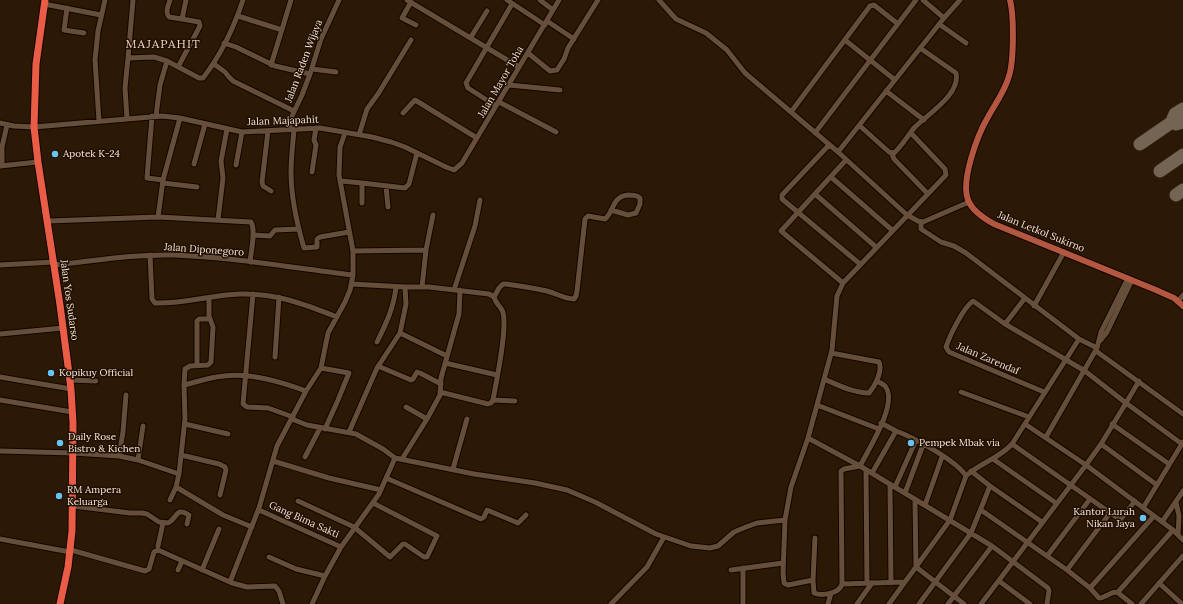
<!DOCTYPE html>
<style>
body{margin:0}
canvas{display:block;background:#2b1905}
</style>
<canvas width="1183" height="604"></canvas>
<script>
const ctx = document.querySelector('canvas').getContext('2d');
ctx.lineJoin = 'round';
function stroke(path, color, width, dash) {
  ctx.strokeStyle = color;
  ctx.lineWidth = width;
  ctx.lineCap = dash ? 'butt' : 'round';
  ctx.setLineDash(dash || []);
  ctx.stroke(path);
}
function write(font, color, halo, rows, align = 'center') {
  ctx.font = font + ' Lora,serif';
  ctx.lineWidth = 3;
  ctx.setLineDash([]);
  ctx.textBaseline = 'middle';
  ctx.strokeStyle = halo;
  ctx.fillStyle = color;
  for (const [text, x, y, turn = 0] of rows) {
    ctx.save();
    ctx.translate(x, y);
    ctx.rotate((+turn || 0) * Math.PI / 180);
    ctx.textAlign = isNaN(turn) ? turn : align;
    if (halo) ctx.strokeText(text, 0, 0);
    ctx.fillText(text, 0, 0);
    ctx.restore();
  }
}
const taxiway = new Path2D(`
 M1183,109L1175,114L1172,121L1176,124L1183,122
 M1140,144L1172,122
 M1160,171L1183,155
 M1176,195L1183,190`);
const minor = new Path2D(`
 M170,0C168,6 165,12 169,17L182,19
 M407,0L519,67
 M507,0L545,25
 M540,0L553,10
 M659,0L676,19L706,33L727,50L745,73L838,152L907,215L918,221L923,222L969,202
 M411,2L402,18L416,25
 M44,4L101,15
 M67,8L64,30L84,33
 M238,16L282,30
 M944,18L960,0
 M547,21L574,39
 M939,24L966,43
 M471,37L487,11
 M845,40L895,80
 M224,43L236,47L275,66L310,74
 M528,53L550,71L557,70L564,59L568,48L598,0
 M128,58L133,0
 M214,64L225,72L229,77L233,81L294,111
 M271,65L291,0
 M178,67L200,26L199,22L182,19L186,0
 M312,69L336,72
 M509,85L560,90
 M886,91L924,120
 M499,102L556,132
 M496,106L468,88L466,83L512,4
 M791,112L870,6L874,5L898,24
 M403,113L415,100L477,138
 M152,116L147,178L163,180
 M156,116L160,85L167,61
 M127,118L125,88L128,58L154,57L167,61L199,78H203C221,55 234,27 243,0
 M99,121L95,60L98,31L105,0
 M0,123L14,126L34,127L162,116L180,118L242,132L320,128L372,137L391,142L405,147L446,167L454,170L462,163L559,0
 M860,126L889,152L894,153C902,146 908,135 915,127C928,114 961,94 956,73L920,48
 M294,129C293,143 291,158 291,172C291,197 297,224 304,248L317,247V239L320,237L349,232
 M289,130L292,116L302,95L310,74L321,39L339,0
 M268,131L262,182L263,186L271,191
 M815,133L916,0
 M359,135L367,109L378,94L411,40
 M829,145L782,195V199L860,264
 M838,152L944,18L923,0
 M892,154L894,159L928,194
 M194,164L205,124
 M236,165L242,132
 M0,166L38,162
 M2,166V147L7,125
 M312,172L316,145L314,140L316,128
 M831,177L892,230
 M341,181L362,183L405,188L409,184L417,153
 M163,183L197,187
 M386,186L388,207
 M815,194L876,247
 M362,203V183
 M158,217L163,180L180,118
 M218,220L223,178L221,161L227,129
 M48,221L158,217L251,222C256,230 251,252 250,262
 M921,222V229L941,242L954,246L966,253L1079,339
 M253,235L270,236L275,230L299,229
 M426,250L433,215
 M353,251L426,250L422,287
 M150,255L152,299L155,303C184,304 211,295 240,294C276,293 304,304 337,317
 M0,265L54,262
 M55,265C94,261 134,254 173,255C233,257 293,268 353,275
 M843,283L781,231L846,160
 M352,284L405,287H429L489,294L494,297
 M454,290L475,226L480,200
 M253,294L243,404L247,407L268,408L293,417
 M1178,301L1183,295
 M1034,306L1064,252
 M1005,324L973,301C963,308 950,335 946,347L949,352L1044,392
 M400,333L447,356
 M0,334L63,328
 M1100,341L1107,332L1132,280
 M377,342C386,324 394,307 396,287
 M1096,351L1183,414
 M275,357L279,297
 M445,363L497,375
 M197,366V321L199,319H210
 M378,366L411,380L413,379L417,372L420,373L441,384
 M321,368L349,373L338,400L325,429
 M0,377L71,389
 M824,379C838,385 853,393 869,393C875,386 883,371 879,362L831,353
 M70,380L96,381
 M1139,381L1126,403L1182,444
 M184,385C197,382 210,377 224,376C250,372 282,382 306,391
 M440,392L488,404L491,403L493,400C496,383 509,323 502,310C499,305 496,304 494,297L499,288L503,284H506C520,286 533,288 547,291C555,293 565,299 574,299L576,296L577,291L585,219L588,216L605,219C615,211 611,197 628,195C633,195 637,195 640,198V204L636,213L628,215L611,210
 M961,392L1029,417
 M0,400L72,412
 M493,400L515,401
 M817,405L879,429
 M406,407L427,419
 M292,419L307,425L356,434L383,449L395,458L474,474L535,483L567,490L595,502L656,534L691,546L710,548L718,546L734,532L746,527L757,523L785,520L791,487L808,438L832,350L837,296L843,283L946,175L945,169L911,133
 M881,423L896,431
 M185,424L228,434
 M1025,424L1086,465L1173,530L1183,540
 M1112,424L1169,464
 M349,432L377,368L400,333L406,304L405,287
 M1046,437L1097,348L1101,332L1128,278
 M808,438L860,466C868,450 899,403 885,386C883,384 880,383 877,381
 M1012,444L1119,519H1121L1135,501
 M1101,444L1157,485
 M0,451L73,453L119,456L138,460L179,474
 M181,455L219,464L225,467L226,470L220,495
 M119,456L123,432L126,395
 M305,457L320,428
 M402,459L427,419L440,395L441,378L459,314L460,290
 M993,459L1056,503
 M138,460L143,426
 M273,461L329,478L381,490
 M453,469L467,419
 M866,470L867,583
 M971,471L990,486L1042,522
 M872,473L896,431C913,437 957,461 966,476
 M386,478L481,519L484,517L487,510L518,523L526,515
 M890,484L891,583
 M176,487L223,515L252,527
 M895,487L916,440
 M905,493L923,445
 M170,500L176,487L179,474L185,419L184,385L185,369L190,366L208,365L211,362L213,327L209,316V298
 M915,500L916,567L964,604
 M298,501L354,527L390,557L403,544H405L424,557H427L437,536L373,503
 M1176,502L1179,516L1178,535
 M925,505L942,457
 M73,506L130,513H142L147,514L159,522L168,523L171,521C178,514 178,508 189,515L187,524
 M1143,508L1183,442
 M259,510L341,547
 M981,510L1067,570L1090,588L1099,598C1105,598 1110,592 1117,592L1132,604
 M785,520L783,573L784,583L788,585L813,580
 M1162,522L1183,491
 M815,538L813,580L814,593C822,596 839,594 842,584L841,471L844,469L860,466L992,546L1048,588L1049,591L1047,604
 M0,539L70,552
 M158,546L163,523
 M71,550L145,571L149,569L154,552L158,550L232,583L247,587L275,586L279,591L283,604
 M1047,556L1090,499
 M269,557L296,569L325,576
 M178,570L182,561
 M202,570L219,529
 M731,570L783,563
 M1067,570L1110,513
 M999,581L1030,604
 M230,582L259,508L277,446L306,391L321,368L328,333L345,302L350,290L353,275V251L339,175L340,147L345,133
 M1159,583L1182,604
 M842,584L904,582
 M1090,588L1154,516
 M1118,592L1173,530
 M312,604L325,576L341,547L379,494L395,458
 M611,604L647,567L664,537
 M743,604V568
 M828,604L831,593
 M857,604L872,583
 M889,604L950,520L966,476C980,463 1000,458 1012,444L1079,339L1097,348
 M919,604L971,533L990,486
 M948,604L992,546
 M981,604L1086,465L1101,444L1126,403L1085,371L1005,324L1025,298
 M1141,604L1183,556`);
const major = new Path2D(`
 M1010,0C1014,15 1014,61 1009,76C1005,91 995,104 988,117C978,134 959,183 969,202C973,211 985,219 994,224L1156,290L1174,298L1183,306`);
const highway = new Path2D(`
 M45,0L36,64L34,127L38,162L60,305L71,389L73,423L72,531L68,567L60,604`);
const markers = [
 [55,154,4,"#67c4f0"],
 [51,373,4,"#67c4f0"],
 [60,443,4,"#67c4f0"],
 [911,443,4,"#67c4f0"],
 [59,496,4,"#67c4f0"],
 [1143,518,4,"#67c4f0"]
];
const streetNames = [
 ["Jalan Raden Wijaya",304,61,-69],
 ["Jalan Mayor Toha",501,82,-60],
 ["Jalan Majapahit",283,121,-2],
 ["Jalan Letkol Sukirno",1041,232,22],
 ["Jalan Diponegoro",204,250,4],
 ["Jalan Yos Sudarso",69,300,82],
 ["Jalan Zarendaf",988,359,23],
 ["Gang Bima Sakti",304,520,24]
];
const poiNames = [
 ["Apotek K-24",63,154],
 ["Kopikuy Official",59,373],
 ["Daily Rose",68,437],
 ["Bistro & Kichen",68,449],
 ["Pempek Mbak via",919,443],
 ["RM Ampera",67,490],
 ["Keluarga",67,502],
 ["Kantor Lurah",1135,512,"right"],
 ["Nikan Jaya",1135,524,"right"]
];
const quarterNames = [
 ["MAJAPAHIT",163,45]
];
stroke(taxiway, '#746453', 13);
stroke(minor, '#130400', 7);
stroke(major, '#130400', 8);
stroke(highway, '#130400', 9);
stroke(minor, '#654f3a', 5);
stroke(major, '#b45741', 6);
stroke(highway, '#e95d46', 7);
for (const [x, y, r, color] of markers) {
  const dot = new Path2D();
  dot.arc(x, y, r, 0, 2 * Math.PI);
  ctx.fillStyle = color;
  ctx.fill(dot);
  stroke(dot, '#210f00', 1.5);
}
write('10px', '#f4e7db', '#210f00', streetNames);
write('10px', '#f4e7db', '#210f00', poiNames, 'left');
ctx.letterSpacing = '1px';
write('12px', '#f1d7bf', '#210f00', quarterNames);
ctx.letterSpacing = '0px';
</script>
